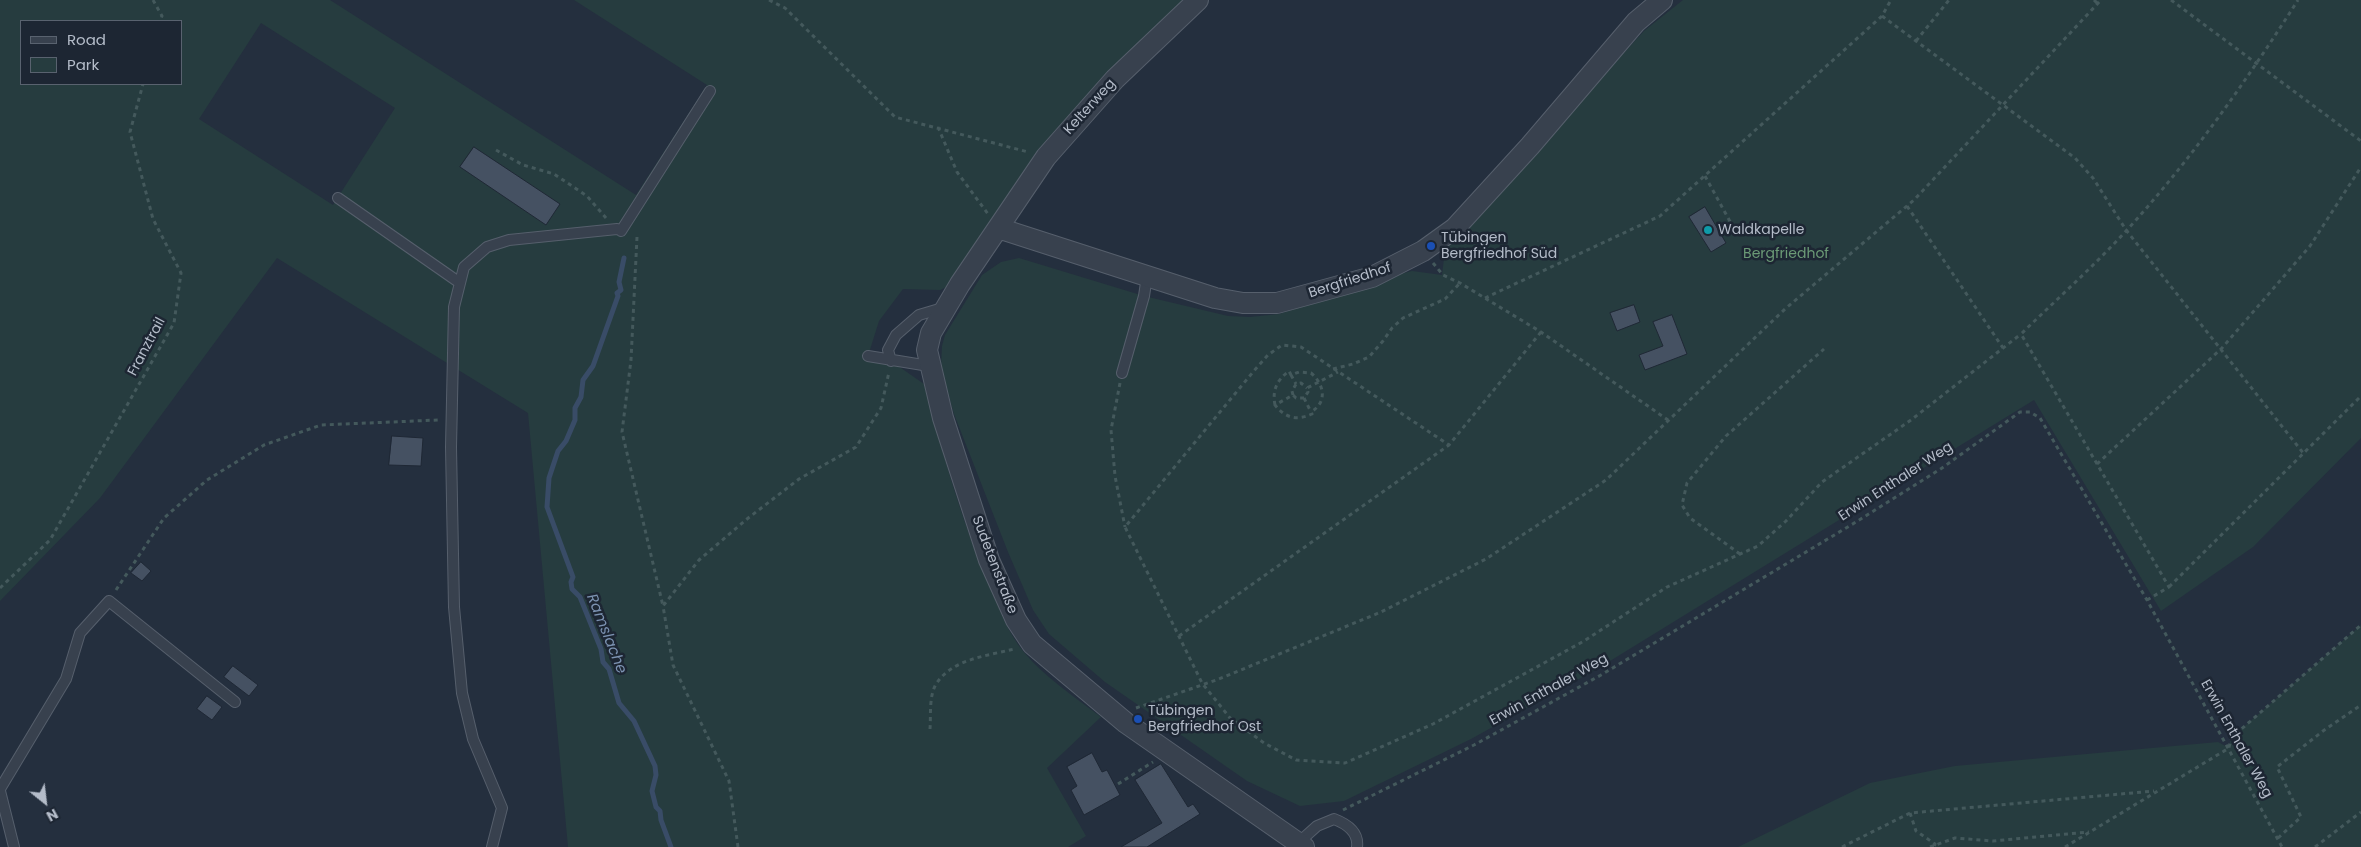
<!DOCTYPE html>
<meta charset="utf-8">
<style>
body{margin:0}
#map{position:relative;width:2361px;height:847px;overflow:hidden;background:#242f3e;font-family:Poppins,sans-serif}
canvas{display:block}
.legend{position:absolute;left:20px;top:20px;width:162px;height:65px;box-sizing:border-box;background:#1d2633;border:1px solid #59626f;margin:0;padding:6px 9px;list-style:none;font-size:15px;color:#b4bcc9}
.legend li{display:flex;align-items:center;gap:10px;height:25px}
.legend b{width:25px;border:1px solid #59626f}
.north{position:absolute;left:20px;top:777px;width:50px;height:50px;-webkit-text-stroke:4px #1d2633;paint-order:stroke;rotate:151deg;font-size:14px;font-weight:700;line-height:20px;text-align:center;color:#b4bcc9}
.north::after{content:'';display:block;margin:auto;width:18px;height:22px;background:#b4bcc9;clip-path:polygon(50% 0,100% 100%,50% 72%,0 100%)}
</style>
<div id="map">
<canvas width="2361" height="847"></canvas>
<ul class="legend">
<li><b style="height:6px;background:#38414e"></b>Road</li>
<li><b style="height:14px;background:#263c3f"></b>Park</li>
</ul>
<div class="north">N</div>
</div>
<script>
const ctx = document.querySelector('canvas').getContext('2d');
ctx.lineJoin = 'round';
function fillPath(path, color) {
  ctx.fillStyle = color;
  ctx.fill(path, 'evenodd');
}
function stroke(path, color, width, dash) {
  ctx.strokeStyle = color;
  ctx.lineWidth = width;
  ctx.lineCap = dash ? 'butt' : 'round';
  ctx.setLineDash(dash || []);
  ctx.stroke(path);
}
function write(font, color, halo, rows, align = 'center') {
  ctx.font = font + ' Poppins,sans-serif';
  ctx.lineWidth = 5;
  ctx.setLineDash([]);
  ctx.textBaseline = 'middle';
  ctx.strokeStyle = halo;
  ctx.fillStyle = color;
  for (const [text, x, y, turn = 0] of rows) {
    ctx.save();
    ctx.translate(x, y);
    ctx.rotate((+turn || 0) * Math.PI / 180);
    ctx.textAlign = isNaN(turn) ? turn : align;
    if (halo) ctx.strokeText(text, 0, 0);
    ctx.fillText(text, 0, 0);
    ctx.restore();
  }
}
const green = new Path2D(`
 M0,0H330L636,195L707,85L574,0H1189L1110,78L955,283L940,290L903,289L879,321L868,356L891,361L924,384C943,454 963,527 993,594C1001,613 1009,634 1023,651C1044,677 1075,697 1101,717L1047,768L1086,836L1068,847H568L528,413L277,258L100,498L0,601ZM21,21H181V84H21ZM261,23L395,108L333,205L199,119Z
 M1683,0H2361V438L2253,547L2161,611L2034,400L1597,669L1471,739L1344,801L1300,806L1247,781L1105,682L1049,634L1033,610L1008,552L954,414L941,368L942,346L945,335L982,275L1001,262L1019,258L1144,296L1228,316L1250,317L1279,314L1329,298L1377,280L1412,271L1442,275L1446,241L1534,151L1644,31Z
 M2361,625V847H1738L1870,783L1955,766L2218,742L2229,748L2231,738Z`);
const stream = new Path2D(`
 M624,258L619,282L621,290L617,293L618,296L593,366L583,380L581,397L575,408V420L566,441L558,451L549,478L547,507L573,577L571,582L572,589L580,597L601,649L603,662L609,669L619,703L634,721L655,766L656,775L652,791L656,807L660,811L661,820L671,847`);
const building = new Path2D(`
 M474,147L560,204L546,225L460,167Z
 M1705,207L1726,243L1711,252L1689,217Z
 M1634,305L1640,322L1617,331L1610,313Z
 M1672,315L1687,354L1645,370L1639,355L1663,346L1653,322Z
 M392,436L423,438L421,466L389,465Z
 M141,562L151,571L142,581L131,573Z
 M233,666L258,685L249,696L224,677Z
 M207,696L222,707L212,720L197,709Z
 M1092,753L1102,772L1107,770L1120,795L1084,815L1071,790L1077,786L1067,767Z
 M1161,764L1188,807L1193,804L1200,814L1147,847H1121L1162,823L1135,780Z`);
const path = new Path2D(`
 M153,0L162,16L160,21
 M769,0L785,8L895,117L1028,152
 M2094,0L2098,4
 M2171,0L2361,141
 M1882,16L2075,158L2093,178L2126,230L2304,454
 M1916,41L1949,0
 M938,127L957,172L988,214
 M496,150L523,165L554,174L587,196L606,218
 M1705,176L1739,238
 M1907,206L2003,348
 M637,237L631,360L622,432L663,606
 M1433,263L1443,275L1460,283L1541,332L1668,420
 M1485,298L1660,216L1882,16L1891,0
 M1541,332L1449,445L1301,347L1282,345L1268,355L1253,372L1125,527L1202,683L1230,718L1264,743L1296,760L1345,763L1433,724L1584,641L1667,587L1758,546L1786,521L1822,482L1911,420L2021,334
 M1333,369L1353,364L1369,357L1383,341L1392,328L1403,318L1445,299L1460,283
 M1291,375L1296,384
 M1120,383L1111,430L1115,476L1125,527
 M1293,395L1292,391L1296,384L1301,383L1307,388
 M1304,398L1311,412
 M1275,405C1272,390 1277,380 1289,371L1291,375L1299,372L1311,373C1324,384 1328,402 1311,412L1312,414C1297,421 1285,418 1275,405L1293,395L1296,398H1304L1308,392L1307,388L1338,372
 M2097,464L2222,348L2310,246L2361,167
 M1740,554L1690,518L1682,505L1687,483L1726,436L1824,349
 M2169,587L2361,396
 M0,588L50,540L174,323L181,273L153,219L130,132L143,84
 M116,590L164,518L207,480L264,445L321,425L438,420
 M2147,600L2169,587L2021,334C2056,300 2093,267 2126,231C2191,160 2247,80 2298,0
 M1179,636L1449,445
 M1136,708L1219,679L1381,612L1486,559L1606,480L1785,309L1914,200L2101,0
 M930,729C931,716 929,698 935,686C950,659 987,656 1014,649
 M1118,784L1153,762
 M1343,810L1474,745L1601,675L1856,522L1942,468L2020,412H2030L2040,418L2147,600L2282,847
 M1910,813L1916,831L1935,844L1934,847
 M2278,838L2301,817L2277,767L2323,731L2361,705
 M738,847L729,781L673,665L663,606L699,560L747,519L799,479L856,447L881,408L889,372
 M1842,847L1910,813L2154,791
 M1930,847L1955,838L1993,841L2089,832
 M2065,847L2229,748L2231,738L2361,625
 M2315,847L2361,812`);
const service = new Path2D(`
 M338,198L460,283
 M621,231L710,91
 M868,356L929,366
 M891,361L888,350L896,335L919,315L946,307
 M1122,373L1144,296L1147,276
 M0,789L66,679L80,633L109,601L235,702
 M0,791L14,847
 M1298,843L1317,826L1334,819C1347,824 1359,832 1357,847
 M492,847L502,808L473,739L462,693L454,607L451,447L454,307L464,267L487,247L509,240L617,229`);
const minor = new Path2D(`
 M1198,0L1115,79L1046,157L960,284L931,333L927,350L943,418L989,560L1016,620L1032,644L1126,723L1304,847
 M998,228L1215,298L1243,303H1277L1372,277L1423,251L1455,228L1530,146L1636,22L1662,0`);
const markers = [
 [1708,230,5,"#0f9aa8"],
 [1431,246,5,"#1a4fb4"],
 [1138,719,5,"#1a4fb4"]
];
const streetNames = [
 ["Kelterweg",1090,107,-48],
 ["Bergfriedhof",1350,281,-18],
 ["Franztrail",147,347,-62],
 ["Erwin Enthaler Weg",1896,482,-33],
 ["Sudetenstraße",994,565,69],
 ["Erwin Enthaler Weg",1549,690,-29],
 ["Erwin Enthaler Weg",2236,739,61]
];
const poiNames = [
 ["Waldkapelle",1718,230],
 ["Tübingen",1441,238],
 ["Bergfriedhof Süd",1441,254],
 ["Tübingen",1148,711],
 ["Bergfriedhof Ost",1148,727]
];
const parkNames = [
 ["Bergfriedhof",1786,254]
];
const waterNames = [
 ["Ramslache",606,634,68]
];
fillPath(green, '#263c3f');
stroke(stream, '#394c67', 5);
fillPath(building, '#455162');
stroke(building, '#1f2835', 1);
stroke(service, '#565f6c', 12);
stroke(minor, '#565f6c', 22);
stroke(path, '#44595c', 3, [4, 4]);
stroke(service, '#38414e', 10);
stroke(minor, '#38414e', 20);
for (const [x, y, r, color] of markers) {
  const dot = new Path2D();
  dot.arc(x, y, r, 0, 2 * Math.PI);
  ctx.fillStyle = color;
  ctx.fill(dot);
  stroke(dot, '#1d2633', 2);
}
write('14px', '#b4bcc9', '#1d2633', streetNames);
write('14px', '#b4bcc9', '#1d2633', poiNames, 'left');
write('14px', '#6b9a76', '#1d2633', parkNames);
write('italic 15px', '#7c92b1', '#1d2633', waterNames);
</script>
